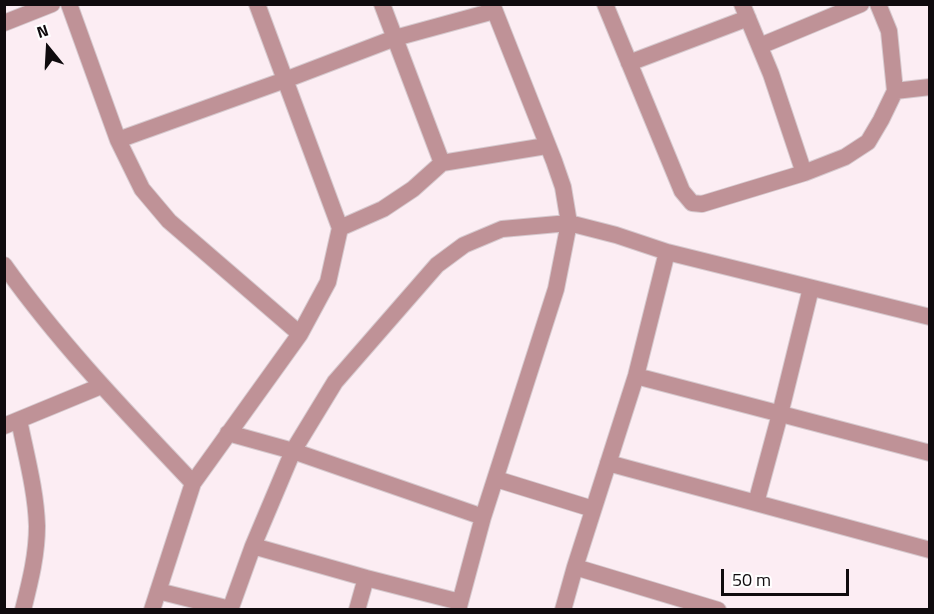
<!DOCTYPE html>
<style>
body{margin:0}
#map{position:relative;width:934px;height:614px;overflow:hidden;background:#fcedf3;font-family:"Titillium Web",sans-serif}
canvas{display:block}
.frame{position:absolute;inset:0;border:6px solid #100b0e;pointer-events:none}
.north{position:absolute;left:18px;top:18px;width:60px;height:60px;-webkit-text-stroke:4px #fff;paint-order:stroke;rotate:342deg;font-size:16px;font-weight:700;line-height:24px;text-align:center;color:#100b0e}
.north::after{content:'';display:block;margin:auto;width:21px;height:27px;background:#100b0e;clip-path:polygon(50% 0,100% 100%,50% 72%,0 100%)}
.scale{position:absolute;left:721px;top:569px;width:128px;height:27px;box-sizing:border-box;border:3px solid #100b0e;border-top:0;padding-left:8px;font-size:18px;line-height:21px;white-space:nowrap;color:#100b0e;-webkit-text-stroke:4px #fff;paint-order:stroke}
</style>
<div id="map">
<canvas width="934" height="614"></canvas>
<div class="frame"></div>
<div class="north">N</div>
<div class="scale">50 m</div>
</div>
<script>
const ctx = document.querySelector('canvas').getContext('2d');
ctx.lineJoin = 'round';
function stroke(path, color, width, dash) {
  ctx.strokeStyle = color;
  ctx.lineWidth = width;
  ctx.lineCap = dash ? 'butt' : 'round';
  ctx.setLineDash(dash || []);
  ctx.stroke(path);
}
const minor = new Path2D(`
 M69,4L118,140L142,189L169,221L300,334L193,483L152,610
 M257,4L340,228L328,282L300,334
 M382,4L442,163
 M605,4L682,191L692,203L702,204L804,173L845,157L868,142L881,120L895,91L889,31L878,4
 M742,4L771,74L804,173
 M760,46L861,4
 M629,63L748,18
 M895,91L930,87
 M118,140L285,80L395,38L494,11
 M340,228L383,209L413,189L442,163L546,146
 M4,265C60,344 127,413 193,483
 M636,376L930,453
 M19,420C26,455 36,491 37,526C37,555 30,582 23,610
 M4,426L101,386
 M228,433L293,451L483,517
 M608,463L930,550
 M496,479L593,509
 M756,503L780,414L811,288
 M253,546L366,578
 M575,567L718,610
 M158,591L230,609
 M230,610L253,546L293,451L335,382L437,265L464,245L502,229L569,223L616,235L667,252L930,317
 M357,610L366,578L460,602
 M458,610L483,517L556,289L569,223L563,187L554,161L492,4
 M563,610L575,567L636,376L667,252`);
const tertiary = new Path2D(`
 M4,23L52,4`);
stroke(minor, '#d6c9ce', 18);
stroke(tertiary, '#d6c9ce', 18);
stroke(minor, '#bf9297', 16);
stroke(tertiary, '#bf9297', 16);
</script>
